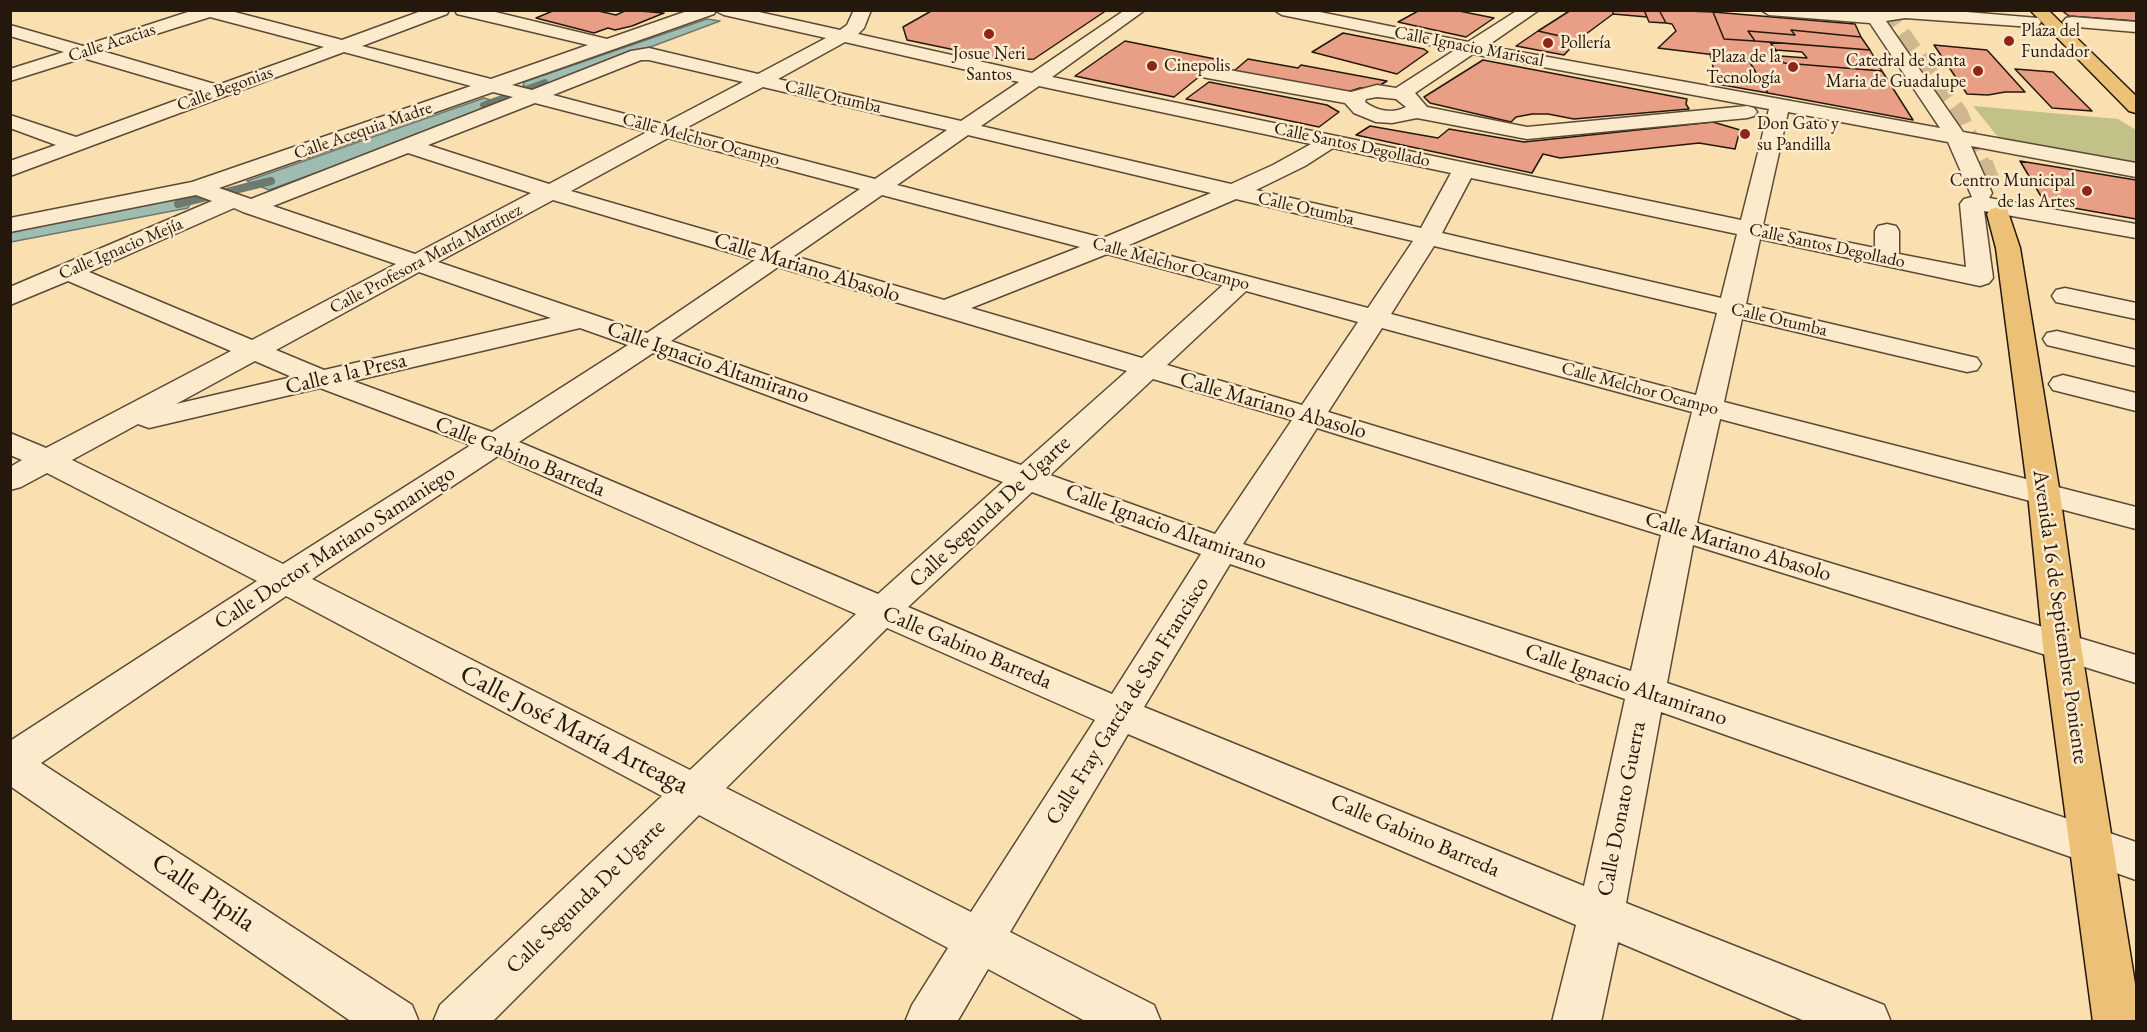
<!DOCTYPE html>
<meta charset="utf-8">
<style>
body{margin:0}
#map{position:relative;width:2147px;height:1032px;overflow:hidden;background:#fadfb0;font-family:"EB Garamond",serif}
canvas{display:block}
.frame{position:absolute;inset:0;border:12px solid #24180c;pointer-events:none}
</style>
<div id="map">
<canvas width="2147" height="1032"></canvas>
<div class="frame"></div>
</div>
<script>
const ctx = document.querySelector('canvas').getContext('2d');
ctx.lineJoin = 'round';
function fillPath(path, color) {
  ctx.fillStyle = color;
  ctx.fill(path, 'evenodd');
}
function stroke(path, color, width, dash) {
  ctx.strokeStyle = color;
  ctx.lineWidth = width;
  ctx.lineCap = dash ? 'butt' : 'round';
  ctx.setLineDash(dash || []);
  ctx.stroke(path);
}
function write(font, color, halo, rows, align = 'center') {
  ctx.font = font + ' "EB Garamond",serif';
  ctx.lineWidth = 5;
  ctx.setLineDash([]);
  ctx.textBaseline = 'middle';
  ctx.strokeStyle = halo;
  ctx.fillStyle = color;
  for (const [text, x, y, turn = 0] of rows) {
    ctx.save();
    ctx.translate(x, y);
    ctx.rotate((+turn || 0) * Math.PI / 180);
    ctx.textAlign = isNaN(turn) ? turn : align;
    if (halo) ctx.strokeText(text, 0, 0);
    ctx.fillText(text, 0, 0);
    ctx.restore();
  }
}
const green = new Path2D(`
 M1973,106L2118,119L2136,130V175L2011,153Z`);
const water = new Path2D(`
 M707,19L720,21L538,89L523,86L524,82Z
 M484,98L504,104L269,190L247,181Z
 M180,197L192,201L188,208L11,242V232Z`);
const streamFar1 = new Path2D(`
 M483,105L545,82`);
const stream = new Path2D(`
 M178,204L271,181`);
const building = new Path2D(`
 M555,10H594L616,15L627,10L664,13L632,26L615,30L608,28L594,33L536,18Z
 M933,10H1107L1034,59L1003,60L907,40L903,27Z
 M1420,10H1454L1494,18L1466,37L1398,22Z
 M1571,10H1613V14L1578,40L1538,31Z
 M1613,10H1644L1647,17L1613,14Z
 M1644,10H1659L1666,23L1649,22Z
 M1659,10L1713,12L1724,39L1770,42L1784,63L1882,71L1913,120L1768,93L1748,59L1658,48L1676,31L1672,24L1666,23Z
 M2061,10H2136V21L2069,16Z
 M1713,12L1855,24L1861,37L1791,30L1795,35L1748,31L1755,41L1724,39Z
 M1791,30L1861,37L1870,50L1755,41L1748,31L1795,35Z
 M1538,31L1578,40L1564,55L1516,46Z
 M1343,33L1424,49L1428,52L1397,74L1312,52Z
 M1125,41L1220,60L1174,97L1075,76Z
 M1770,42L1870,50L1882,71L1784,63L1780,56L1807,58L1802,52L1776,50Z
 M1934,45L1987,50L2025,92H2005L1988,95L1967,94Z
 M1710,54L1748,59L1768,93L1717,84Z
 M1248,59L1298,68L1301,65L1387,81L1377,87L1360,88L1344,93L1234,71Z
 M1483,60L1687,99L1686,104L1689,109L1574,119L1548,114H1532L1516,117L1511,122L1430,103L1424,97Z
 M2015,69L2053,72L2092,111L2052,108Z
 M1209,82L1327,105L1339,112L1319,127L1186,99Z
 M1713,122L1740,130L1735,149L1699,143L1560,158L1543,154L1532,173L1356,135L1370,126L1438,138L1449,129L1524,142Z
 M2020,161L2136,180V219L2045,203Z`);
const majorTunnelFar1 = new Path2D(`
 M1883,10L1958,114L1981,166`);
const majorTunnel = new Path2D(`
 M1980,164L1999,214`);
const minor = new Path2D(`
 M194,10H227L342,40L424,10H449L447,14L362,46L491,79L588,45L457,14L455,10H487L607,39L690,10H750L840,30L847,25L854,10H871L864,28L858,34L1032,73L1125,10H1145L1052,77L1741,220L1769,109L1473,54L1415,93L1427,107L1527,127L1747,106L1754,108L1757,112L1754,116L1747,118L1527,139L1417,118L1392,123L1376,122L1354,113L1345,103L1207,78L1200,76L1197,72L1200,68L1207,66L1351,92L1377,85L1396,88L1455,50L1282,15L1274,10H1310L1468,42L1518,10H1539L1487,46L1940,128L1870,23L1769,15L1761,10H1943L2038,18L2041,22L2038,26L2032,27L1905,18L1886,21L1963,132L2136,163V177L1971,146L1992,193L1989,198L2136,224V238L1984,211L1993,278L1989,283L1980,286L1760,239L1746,304L1977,358L1981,364L1977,370L1967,372L1742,319L1724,402L2136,507V529L1720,419L1697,523L2136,655V683L1693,545L1667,683L2136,842V880L1661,712L1626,903L1884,1005L1891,1022H1807L1618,942L1601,1022H1552L1576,925L1128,734L1010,932L1154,1005L1161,1022H1087L988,969L957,1022H905L912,1005L948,948L699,815L492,1022H433L440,1005L662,796L286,596L41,763L412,1005L419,1022H352L10,786V741L257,581L47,473L21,487L10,490V467L22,460L10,455V433L46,448L231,351L68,281L10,305V287L212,201L196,195L10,232V218L192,182L471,86L344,52L10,176V161L56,145L10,128V115L76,137L199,92L83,58L10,81V69L64,52L10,36V25L83,46ZM716,11L724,15L826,38L758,74L649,48L631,51L532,90L512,85L714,14ZM210,17L324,47L218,85L102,51ZM845,42L1019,82L961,121L778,79ZM641,60H649L743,82L663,124L553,95ZM1039,86L1311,144L1273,165L1231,184L981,126ZM763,87L947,130L875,179L684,129ZM493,92L513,97L251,199L219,188ZM1377,97L1396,99L1406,107C1392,114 1377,111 1365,102L1366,99ZM535,103L647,132L549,184L428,145ZM1788,112L1948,142L1972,197L1964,199L1960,204L1966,267L1899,254V231L1896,226L1887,224L1878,226L1875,231V248L1763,225ZM968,135L1211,193L1103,238L897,185ZM668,138L860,189L771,249L571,191ZM1333,148L1451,173L1421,228L1256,190L1305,166ZM408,153L531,193L415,254L273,206ZM1471,178L1737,234L1721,298L1442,233ZM882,195L1080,247L944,300L794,256ZM1236,199L1413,241L1368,308L1129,245ZM553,200L755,260L647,333L438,262ZM234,208L243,212L396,264L252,340L89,272ZM1434,246L1717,313L1696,395L1391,314ZM1107,254L1223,285L1142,358L971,308ZM778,267L1127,371L1021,465L671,341ZM419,272L551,318L324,370L276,350ZM1246,291L1358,322L1302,405L1167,365ZM580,328L628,345L492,432L353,381ZM1382,328L1692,412L1666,514L1328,412ZM653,353L1003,482L878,594L519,442ZM255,361L292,377L176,404ZM1153,379L1292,420L1215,534L1050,475ZM320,388L471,445L283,564L72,460L138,424L149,428ZM1317,428L1661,535L1631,671L1243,544ZM498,456L856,614L690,770L312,579ZM1032,492L1201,554L1112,694L908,607ZM1230,564L1625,699L1584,886L1144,707ZM887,628L1095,720L971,912L726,788Z
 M2072,17L2136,22V32L2066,26L2063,22L2066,18Z
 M2065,288L2136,303V319L2056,302L2052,296L2056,290Z
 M2057,331L2136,350V366L2047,345L2043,339L2047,333Z
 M2063,375L2136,393V411L2053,390L2049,384L2053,378Z`);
const major = new Path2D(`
 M2030,10H2048L2136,96V113L2129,111Z
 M1999,207L2007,209L2020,248L2060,494L2081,646L2136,990V1022H2093L2043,646L2028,494L1996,248L1987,214L1991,209Z`);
const markers = [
 [989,34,6,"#8f2418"],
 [2009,41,6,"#8f2418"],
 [1548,43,6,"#8f2418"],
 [1152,66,6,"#8f2418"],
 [1793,67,6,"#8f2418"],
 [1978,71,6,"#8f2418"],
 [1745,134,6,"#8f2418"],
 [2087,191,6,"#8f2418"]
];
const farPoinames = [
 ["Plaza del",2021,31],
 ["Fundador",2021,52],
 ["Pollería",1560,43],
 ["Josue Neri",989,54,"center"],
 ["Santos",989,75,"center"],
 ["Plaza de la",1781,57,"right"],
 ["Tecnología",1781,78,"right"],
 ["Catedral de Santa",1966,61,"right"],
 ["Maria de Guadalupe",1966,82,"right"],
 ["Cinepolis",1164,66],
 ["Don Gato y",1757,124],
 ["su Pandilla",1757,145],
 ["Centro Municipal",2075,181,"right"],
 ["de las Artes",2075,202,"right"]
];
const farStreetnames = [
 ["Calle Acacias",112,43,-18],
 ["Calle Ignacio Mariscal",1469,47,11],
 ["Calle Begonias",225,89,-20],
 ["Calle Otumba",833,97,13],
 ["Calle Acequia Madre",363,131,-19],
 ["Calle Melchor Ocampo",701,140,15],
 ["Calle Santos Degollado",1352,145,12],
 ["Calle Otumba",1306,209,13],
 ["Calle Santos Degollado",1827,246,12],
 ["Calle Ignacio Mejía",121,249,-23],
 ["Calle Profesora María Martínez",426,259,-28],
 ["Calle Melchor Ocampo",1171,264,15],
 ["Calle Otumba",1779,320,13],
 ["Calle Melchor Ocampo",1640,389,15]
];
const streetNames = [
 ["Calle Mariano Abasolo",807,268,17],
 ["Calle Ignacio Altamirano",708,363,19],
 ["Calle a la Presa",346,374,-13],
 ["Calle Mariano Abasolo",1273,406,16],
 ["Calle Gabino Barreda",520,457,22],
 ["Calle Segunda De Ugarte",990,512,-43],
 ["Calle Ignacio Altamirano",1166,527,20],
 ["Calle Mariano Abasolo",1738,547,17],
 ["Calle Doctor Mariano Samaniego",335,548,-33],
 ["Avenida 16 de Septiembre Poniente",2060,617,82],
 ["Calle Gabino Barreda",967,648,23],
 ["Calle Ignacio Altamirano",1626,685,19],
 ["Calle Fray García de San Francisco",1128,701,-58],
 ["Calle Donato Guerra",1622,809,-79],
 ["Calle Gabino Barreda",1415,836,23],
 ["Calle Segunda De Ugarte",586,897,-44]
];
const nearStreetnames = [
 ["Calle José María Arteaga",574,730,27],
 ["Calle Pípila",203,893,34]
];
fillPath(green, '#c2c188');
fillPath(water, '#9fbcb1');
stroke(water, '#6e7a6f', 1.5);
stroke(streamFar1, '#6e7a6f', 6);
stroke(stream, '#6e7a6f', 8);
fillPath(building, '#e99f85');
stroke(building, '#24180c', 1.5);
stroke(majorTunnelFar1, '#cfb78f', 20, [20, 10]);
stroke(majorTunnel, '#cfb78f', 26, [26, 13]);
stroke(minor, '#5a4a35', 3);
stroke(major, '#24180c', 3);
fillPath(minor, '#fceacc');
fillPath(major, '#edc078');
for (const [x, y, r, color] of markers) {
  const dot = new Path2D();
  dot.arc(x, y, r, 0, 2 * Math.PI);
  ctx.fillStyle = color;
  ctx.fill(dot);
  stroke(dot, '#fceacc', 2);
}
write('18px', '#24180c', '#fceacc', farPoinames, 'left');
write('18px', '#24180c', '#fceacc', farStreetnames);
write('22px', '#24180c', '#fceacc', streetNames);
write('27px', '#24180c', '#fceacc', nearStreetnames);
</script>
